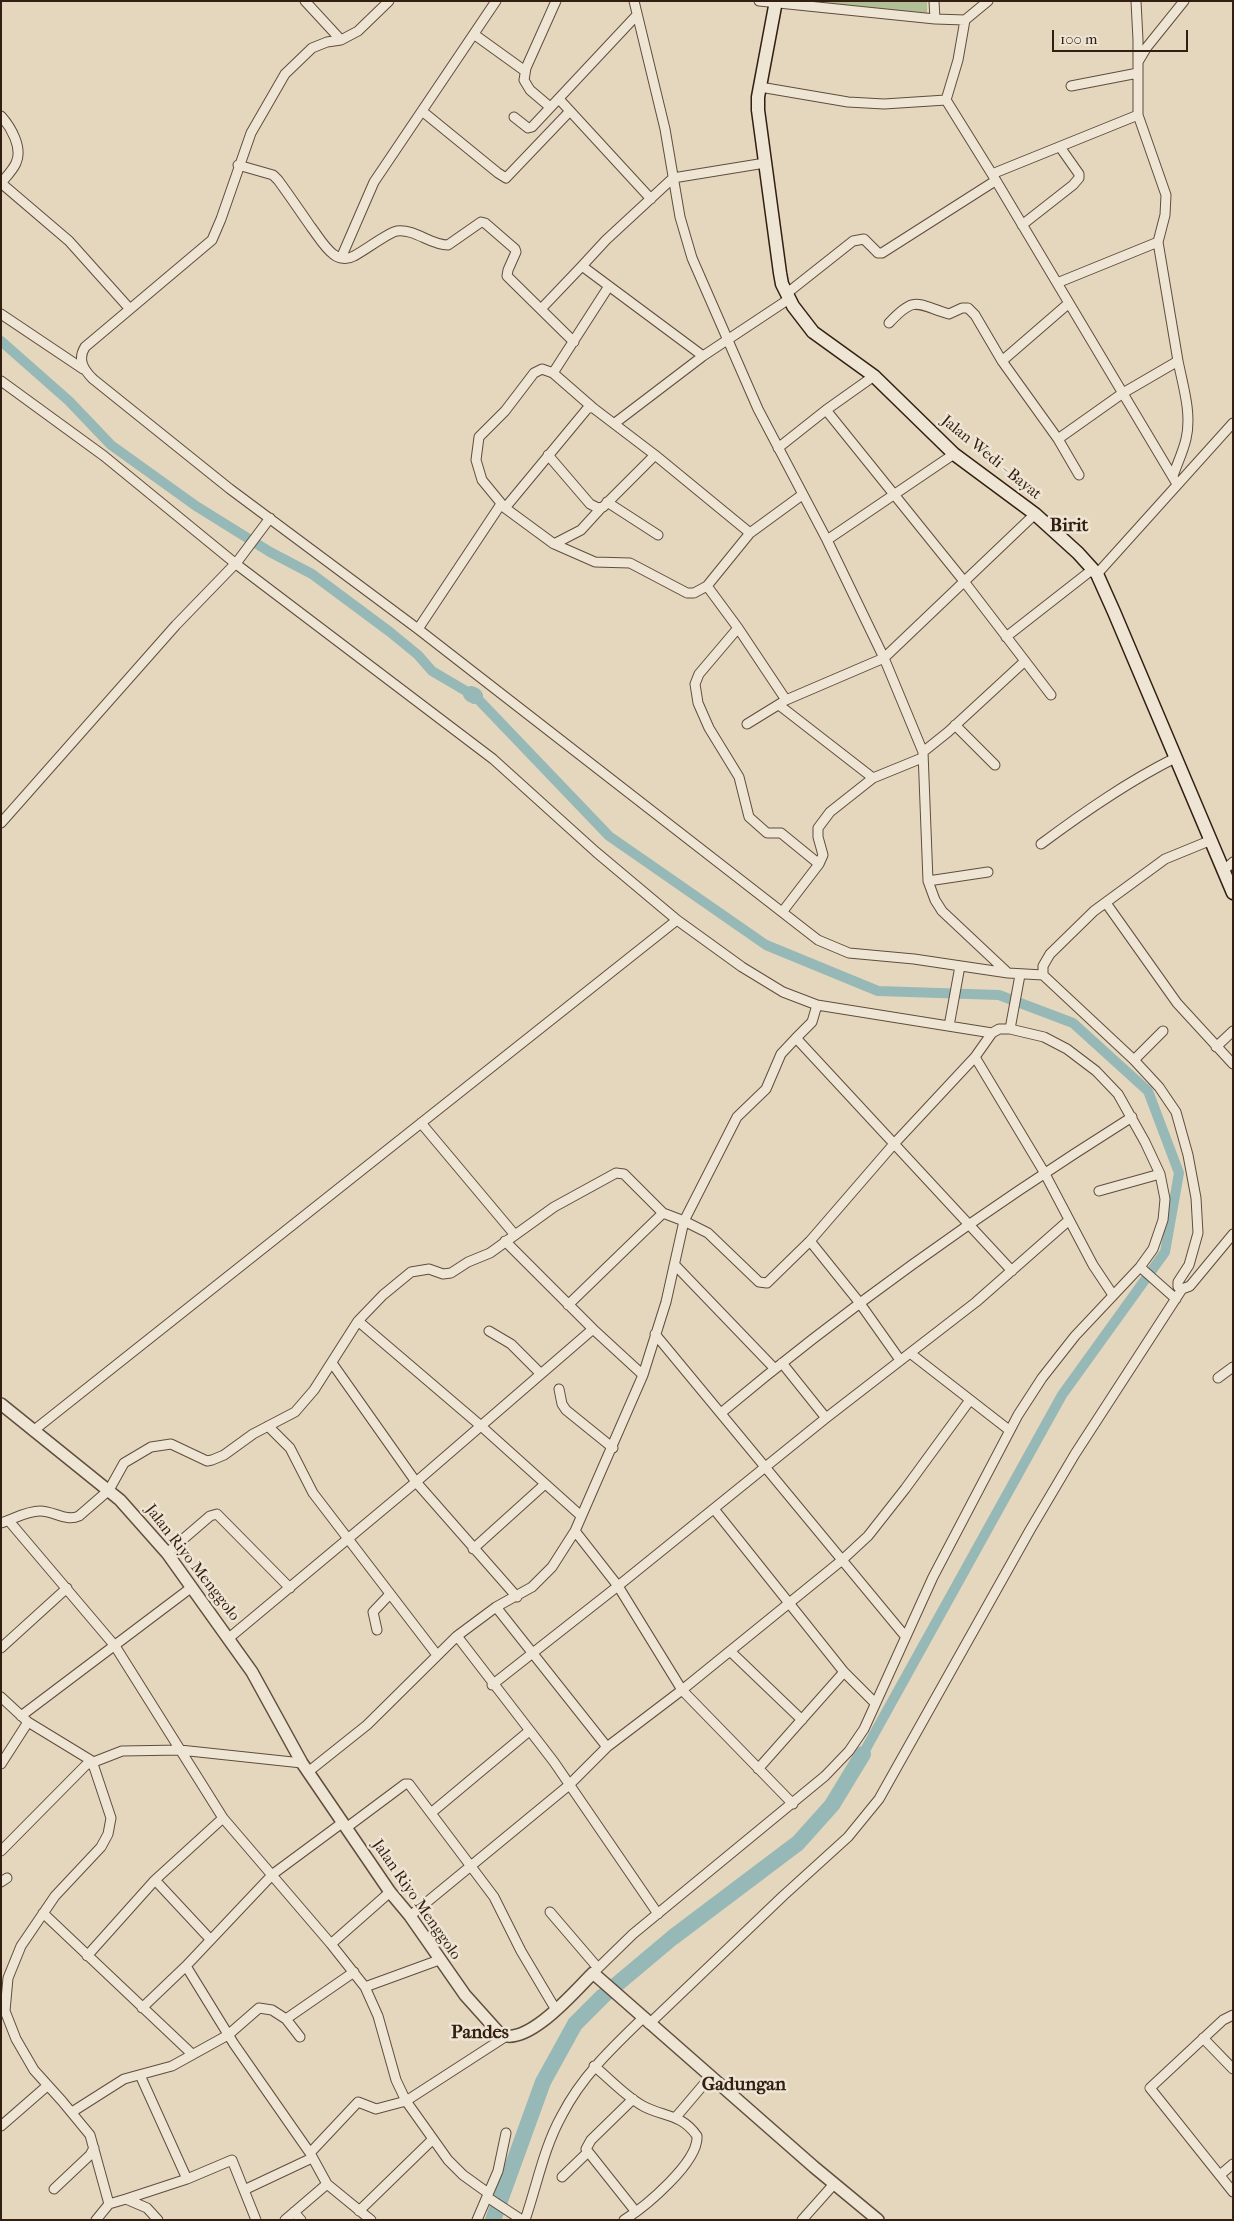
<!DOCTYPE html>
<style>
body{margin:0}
#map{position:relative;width:1234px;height:2221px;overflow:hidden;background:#e5d7bd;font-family:"IM FELL French Canon",serif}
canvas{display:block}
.frame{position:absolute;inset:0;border:2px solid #331f12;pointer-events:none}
.scale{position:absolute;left:1052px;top:30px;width:136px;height:22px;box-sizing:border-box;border:2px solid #331f12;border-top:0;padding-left:6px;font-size:15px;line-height:18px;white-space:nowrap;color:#331f12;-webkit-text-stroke:4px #eee5d4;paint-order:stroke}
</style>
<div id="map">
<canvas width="1234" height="2221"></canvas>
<div class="frame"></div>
<div class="scale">100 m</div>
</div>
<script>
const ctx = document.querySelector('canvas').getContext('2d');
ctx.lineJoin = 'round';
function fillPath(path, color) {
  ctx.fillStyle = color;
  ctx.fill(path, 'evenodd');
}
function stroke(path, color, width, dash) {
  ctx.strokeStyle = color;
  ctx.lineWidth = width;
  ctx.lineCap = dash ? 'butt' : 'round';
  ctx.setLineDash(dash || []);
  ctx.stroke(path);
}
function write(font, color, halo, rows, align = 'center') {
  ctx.font = font + ' "IM FELL French Canon",serif';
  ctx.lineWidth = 5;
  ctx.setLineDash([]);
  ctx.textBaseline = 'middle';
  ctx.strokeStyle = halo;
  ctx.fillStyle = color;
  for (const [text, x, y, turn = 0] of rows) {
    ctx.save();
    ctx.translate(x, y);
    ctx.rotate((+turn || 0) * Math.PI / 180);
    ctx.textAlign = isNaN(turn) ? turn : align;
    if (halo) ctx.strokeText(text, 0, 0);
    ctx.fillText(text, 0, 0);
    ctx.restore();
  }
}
const green = new Path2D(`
 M790,1H927V14Z`);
const canal = new Path2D(`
 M1,341L69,401L111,445L196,506L270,552L312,574L390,632L418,655L432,671L471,694
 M475,696L609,836L766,945L878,991L999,995L1073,1023L1148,1091L1179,1173L1165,1252L1062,1395L863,1754`);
const river = new Path2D(`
 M471,694L475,696
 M493,2220L543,2082L575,2024L603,1996L672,1938L798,1843L832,1805L863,1754`);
const minor = new Path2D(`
 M305,1L341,40
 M389,1L358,31L341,40L327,42L312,48L285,74L251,133L221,219L212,240L85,347C77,360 84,370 93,379L230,489L418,629L818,940L849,953L914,959L1008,973
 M634,1L665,129L680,217L692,258L758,409L827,540L884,658L923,752L928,881L935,900L942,911L1008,973L1043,975V966L1050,954L1094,911L1165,859L1209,841
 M759,1L935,19L965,20L988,1
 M934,1L935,19
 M475,35L525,71
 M1138,62L1147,47L1184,1
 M1071,86L1138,73
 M760,87L848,102L884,104L946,100L958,60L965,20
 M559,99L651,199
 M946,100L992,174L1177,484
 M550,107L530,90L524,80L526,68L556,1
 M422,111L498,173L506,178L570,111
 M1,116C11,127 23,148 16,163C13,170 6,177 1,183
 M514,117L528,128L532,127L636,16
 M238,165L273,175L278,180C289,195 300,211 311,227C318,236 324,247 333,254C339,259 347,260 354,256C364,251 389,232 397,231C416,229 430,245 448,245L481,222L485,223L515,249L516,252L508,270L507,276L574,342
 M992,174L1138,115
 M1,183L69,241L129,308
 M1022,225L1073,185L1079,178V174L1060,147
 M341,258L374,182L496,1
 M1057,283L1158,242
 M609,286L553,373L542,369L534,373L505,411L479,437L476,460L482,480L505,508L554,544L595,562L630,563L687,593H694L707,586L738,628L786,700
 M786,294L853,241L864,239L878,253H882L995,181
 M541,309L582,266
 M1,314L83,369
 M889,323C915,295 916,304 949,314L962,308H968L975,315L1002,361L1058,439
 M703,356L582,266L606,240L673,178L765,163
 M1002,361L1069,303
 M553,373L592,407
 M1,381L104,456L236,564L493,759L596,852L677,920L742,967L783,992L817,1005L992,1033
 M826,410L963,580L1051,695
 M615,423L703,356L789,299
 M778,448L826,410L874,376
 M548,455L590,504L598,508L603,507L655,455
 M1079,475L1058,439L1123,393L1178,361L1158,242L1165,215L1166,195L1138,115V40L1136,1
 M1173,476C1177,464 1183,452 1186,439C1192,414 1183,386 1178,361
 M607,502L658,535
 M505,508L587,409L592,407L655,455L750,533
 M827,540L954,454
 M554,544L581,530L602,507
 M1097,574L1233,423
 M707,586L750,533L802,495
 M738,628L699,674L695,684L698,703L709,728L739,777L749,817L767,833H781L819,864L783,911
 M418,629L501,504
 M1006,637L1093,569
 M779,705L873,778
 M747,724L786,700L884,658L1035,514
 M955,725L995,765
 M923,752L948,732L1025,661
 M1,823L176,625L237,562L270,518
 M1041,844C1084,812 1127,782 1175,758
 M819,864L823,855L818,837V828L830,812L873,778L922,758
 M1223,871L1233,862
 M928,881L988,872
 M1106,903L1177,1003L1233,1064
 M1043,975L1134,1060L1159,1087L1176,1112L1188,1155L1196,1198L1198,1233L1189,1265L1178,1282V1287L1182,1289L1190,1286L1233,1234
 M817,1005L812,1022L796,1038L1012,1271
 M949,1026L960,966
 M1010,1029L1020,975
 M1216,1047L1233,1031
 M975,1057L1044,1172L1093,1265L1113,1295
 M1134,1060L1163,1031
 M421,1123L515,1235
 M1099,1191L1160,1174
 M505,1241L593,1329L643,1375
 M810,1241L859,1302L900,1360
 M675,1265L774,1368
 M1140,1267L1176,1299
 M568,1305L663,1213
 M358,1321L481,1426L580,1515
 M489,1331L511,1344L541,1374
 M655,1334L905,1636
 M910,1353L1009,1430
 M332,1363L416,1482L517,1597
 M782,1363L826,1418
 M1218,1378L1233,1367
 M559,1389L562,1404L566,1410L613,1448
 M721,1413C851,1304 989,1207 1132,1117
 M268,1426L290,1448L313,1493L437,1655
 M33,1431L677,920
 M714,1509L844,1672L875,1703
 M9,1521L115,1646L223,1818L331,1944L365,1987L378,2016L396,2080L406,2101L448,2160L463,2175L488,2193
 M1,1523C14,1519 26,1511 40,1511C54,1511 66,1522 79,1516L109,1490L124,1463L151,1447L171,1444L207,1461L212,1460L224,1455L253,1434L295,1412L314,1390L358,1321L383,1295L411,1272L429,1269L443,1274L451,1273L468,1262L490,1253L554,1207L616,1173L624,1174L663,1213L684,1221L666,1302L643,1375L575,1531L552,1567L532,1587L496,1607L457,1636L367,1725L308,1772
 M575,1531L618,1586L682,1690L793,1804
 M473,1549L545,1484
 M167,1553L210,1516L217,1514L290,1588
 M496,1607L607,1747
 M377,1630L373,1612L390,1594
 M457,1636L554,1762L658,1914
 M229,1638L416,1482L593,1329
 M1,1648L67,1588
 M730,1651L802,1720
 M492,1685L618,1586L826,1418L976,1302L1068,1221
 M1,1697L28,1722L92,1761L111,1818L108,1834L101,1847L55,1896L21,1946L8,1978L5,2011L16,2039L34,2070L62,2101L90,2135L109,2204
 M21,1716L192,1587
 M1,1764L28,1722
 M758,1769L844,1672
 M431,1813L528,1732
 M346,1828L405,1784H409L494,1897L521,1951L556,2010
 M1,1851L86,1765L122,1751L180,1750L302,1763
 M155,1880L210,1939
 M1,1882L7,1878
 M550,1912L598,1968
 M43,1913L192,2054
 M410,1916L568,1786L607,1747L682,1690L841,1561L868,1536L905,1489L970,1400
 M331,1944L390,1892
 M87,1956L155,1880L223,1818
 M186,1966L234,2044L310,2153L327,2184L371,2220
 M593,1973L633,1934L825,1776L849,1751L864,1729L933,1577L1018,1415L1042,1378L1075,1336L1140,1267L1153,1249L1163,1220L1164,1210L1165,1199L1160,1174L1145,1142L1118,1094L1096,1071L1067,1049L1044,1037L1010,1029H999L992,1033L975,1057L893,1145L810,1241L767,1283L759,1282L708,1233L684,1221L737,1117L766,1089L781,1054L796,1038
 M365,1987L439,1960
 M142,2008L186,1966L273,1874L342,1823
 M1233,2015L1223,2020L1150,2088L1233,2192
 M286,2019L300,2037
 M649,2024L783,1896L848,1837L879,1799L1030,1530L1075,1454L1182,1289
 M1203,2038L1233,2069
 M594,2066C610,2079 625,2096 643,2106C663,2117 681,2113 697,2136C699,2162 645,2207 624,2220
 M140,2075L187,2179
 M633,2099L591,2140L586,2149L636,2212
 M72,2112L124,2079L172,2066L228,2035L259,2008L272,2010L286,2019L354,1972
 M676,2117L710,2077
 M1,2126L47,2086
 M310,2153L358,2102L376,2109L406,2101L505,2037
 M1220,2175L1233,2164
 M562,2177L588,2152
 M54,2189L90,2155L94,2148
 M244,2190L312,2158
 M487,2197L522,2220
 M126,2199L187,2179L232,2160L256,2220
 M359,2211L432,2140
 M294,2212L301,2220
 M96,2220L109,2204L126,2199L147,2208L158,2220
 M285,2220L327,2184
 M477,2220L498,2171L506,2133
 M525,2220C537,2185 544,2147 562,2115C582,2076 612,2048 643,2018
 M802,2220L834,2184`);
const tertiary = new Path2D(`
 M1,1404L120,1500L167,1553L252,1672L302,1763L390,1892L410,1916L465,1995L500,2034C527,2048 576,1990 593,1973L814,2167L878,2220`);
const secondary = new Path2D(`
 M776,1L758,97V110L780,273L782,284L793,306L813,332L874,376L954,454L1035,514L1078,553L1097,574L1114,612L1233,893`);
const streetNames = [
 ["Jalan Wedi - Bayat",991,458,39],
 ["Jalan Riyo Menggolo",192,1563,52],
 ["Jalan Riyo Menggolo",416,1900,55]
];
const quarterNames = [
 ["Birit",1069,526],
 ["Pandes",480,2033],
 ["Gadungan",744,2085]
];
fillPath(green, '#b0bf95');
stroke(canal, '#96b8b6', 10);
stroke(river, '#96b8b6', 16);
stroke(minor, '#604d3d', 11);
stroke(tertiary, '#604d3d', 14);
stroke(secondary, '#331f12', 15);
stroke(minor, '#eee5d4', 9);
stroke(tertiary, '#eee5d4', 11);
stroke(secondary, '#eee5d4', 12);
write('16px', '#331f12', '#eee5d4', streetNames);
write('bold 19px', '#331f12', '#eee5d4', quarterNames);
</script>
